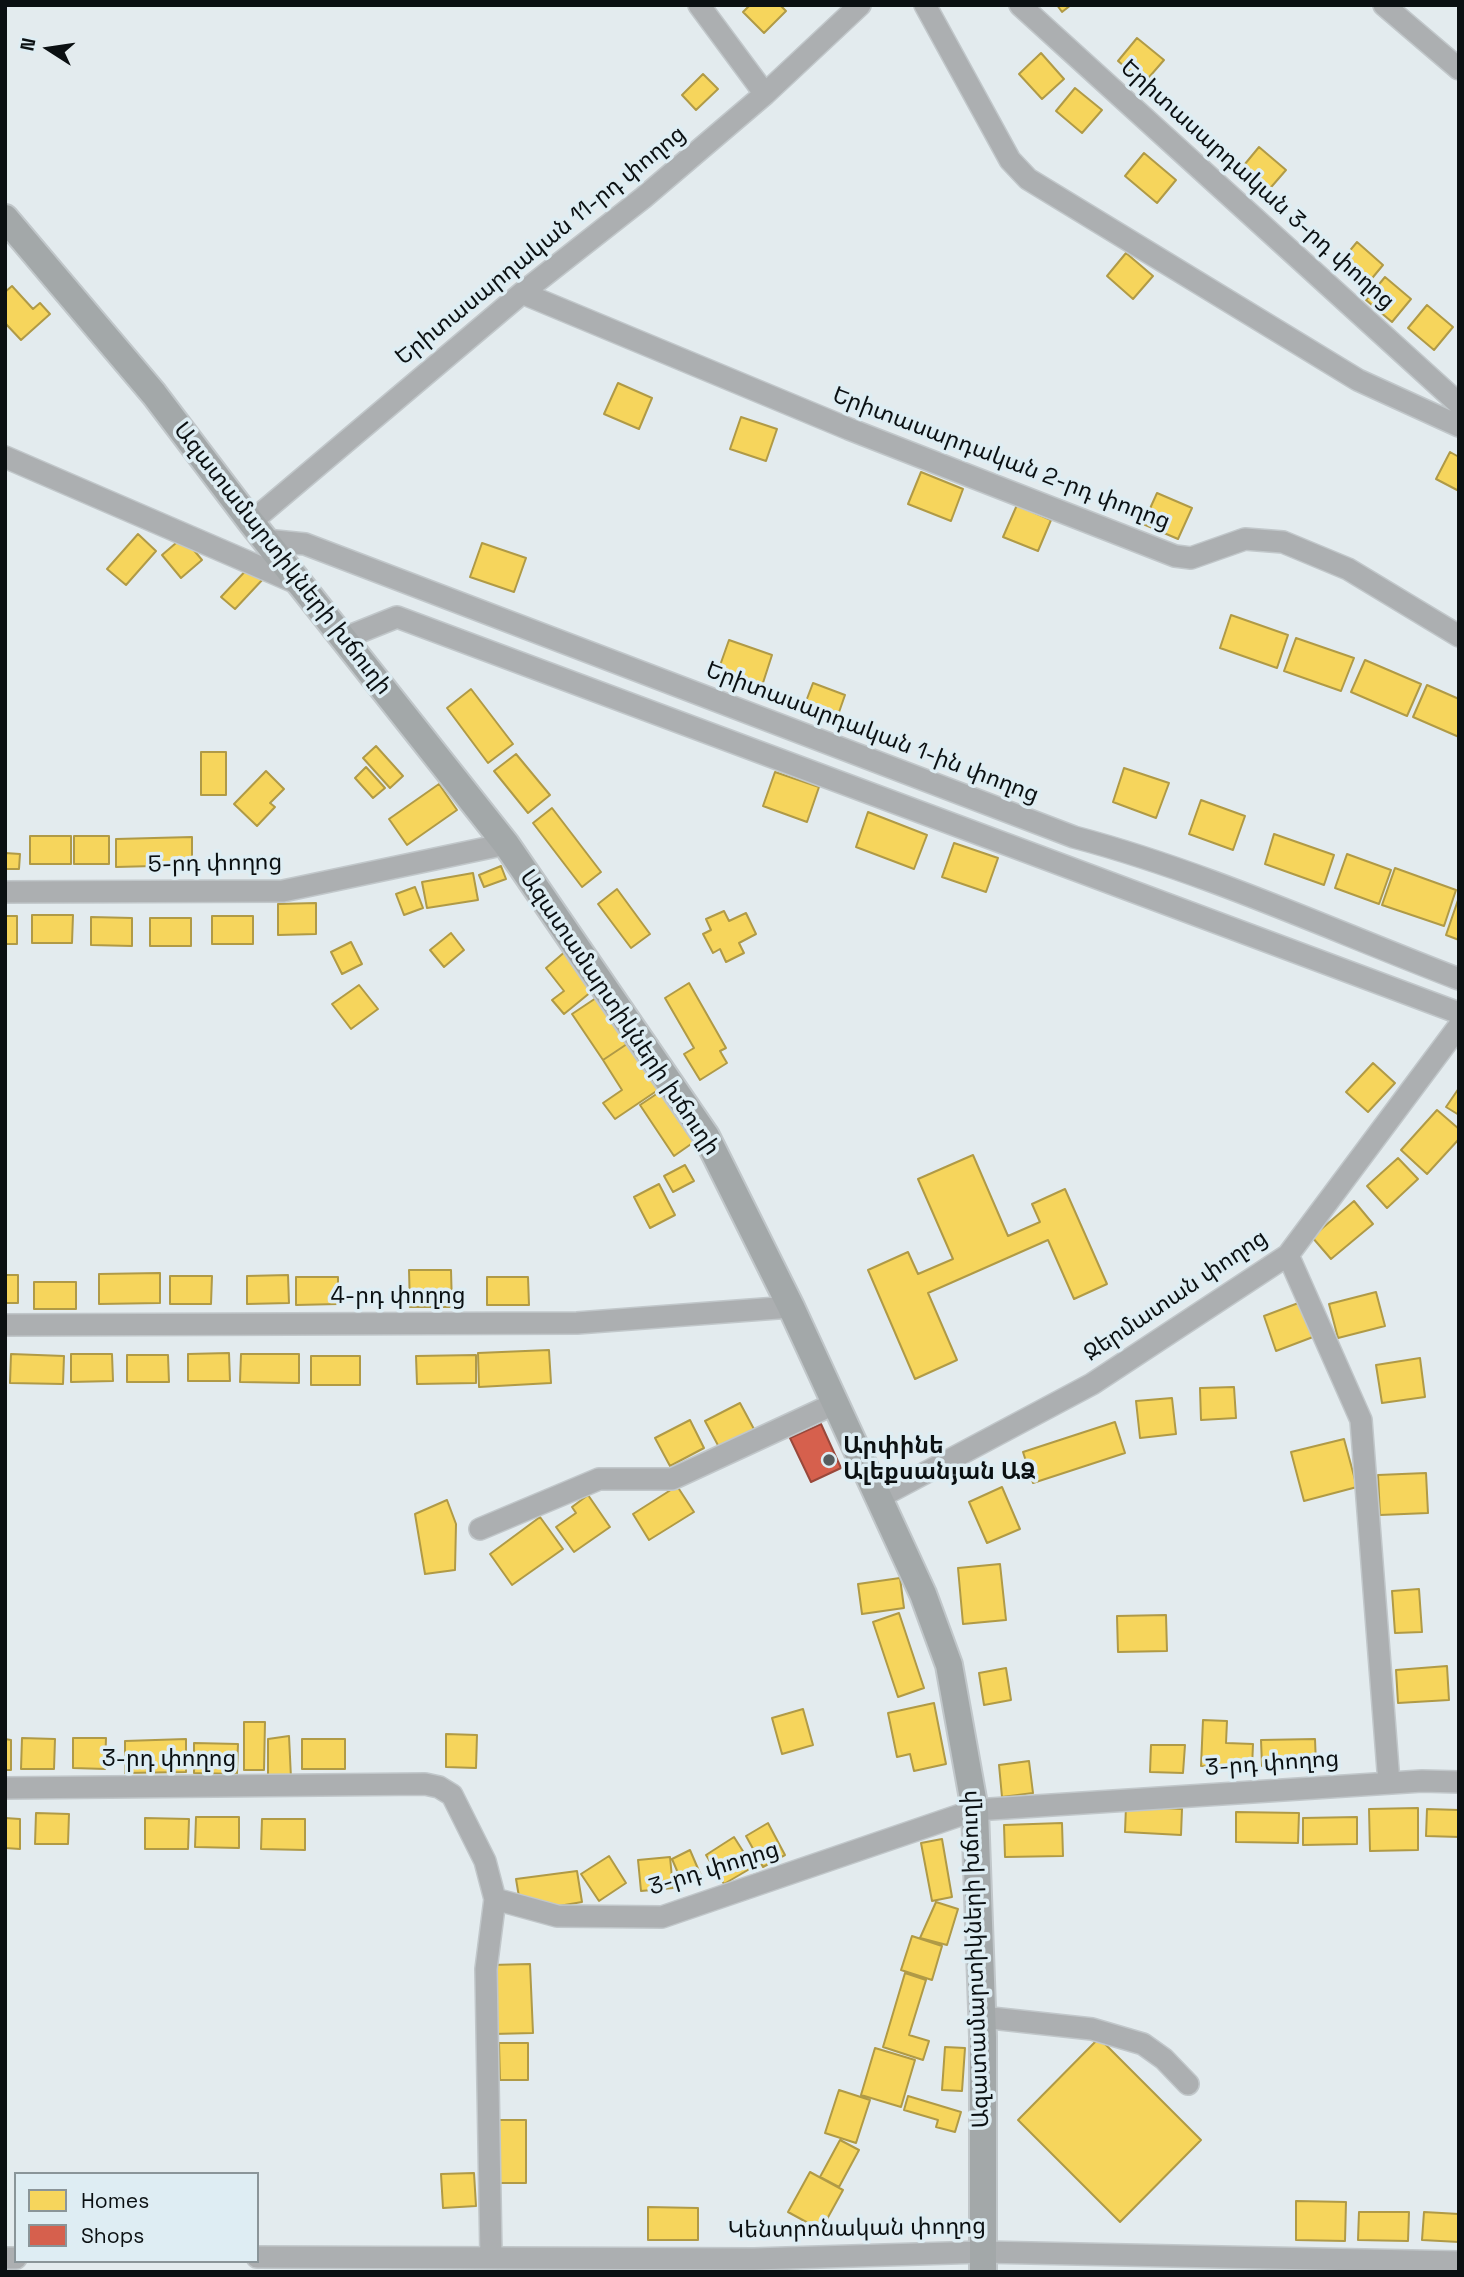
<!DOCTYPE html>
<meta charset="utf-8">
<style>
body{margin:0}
#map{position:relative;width:1464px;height:2277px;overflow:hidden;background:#e3ebee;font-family:"Space Grotesk",sans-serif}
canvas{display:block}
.frame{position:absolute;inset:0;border:7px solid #0b1012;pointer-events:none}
.legend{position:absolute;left:14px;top:2172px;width:245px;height:91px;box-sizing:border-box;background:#deedf3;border:2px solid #8a9599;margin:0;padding:9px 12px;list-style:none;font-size:21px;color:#0b1012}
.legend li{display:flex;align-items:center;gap:14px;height:35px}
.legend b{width:35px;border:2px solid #8a9599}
.north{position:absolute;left:14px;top:14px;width:70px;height:70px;-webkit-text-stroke:5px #deedf3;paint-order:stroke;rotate:282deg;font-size:19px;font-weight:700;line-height:28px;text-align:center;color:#0b1012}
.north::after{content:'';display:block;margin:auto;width:24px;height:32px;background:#0b1012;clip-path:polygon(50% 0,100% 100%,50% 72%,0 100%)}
</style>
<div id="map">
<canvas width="1464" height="2277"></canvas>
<div class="frame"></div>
<ul class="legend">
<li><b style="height:19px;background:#f6d55c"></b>Homes</li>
<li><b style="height:19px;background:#d6604d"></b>Shops</li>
</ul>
<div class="north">N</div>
</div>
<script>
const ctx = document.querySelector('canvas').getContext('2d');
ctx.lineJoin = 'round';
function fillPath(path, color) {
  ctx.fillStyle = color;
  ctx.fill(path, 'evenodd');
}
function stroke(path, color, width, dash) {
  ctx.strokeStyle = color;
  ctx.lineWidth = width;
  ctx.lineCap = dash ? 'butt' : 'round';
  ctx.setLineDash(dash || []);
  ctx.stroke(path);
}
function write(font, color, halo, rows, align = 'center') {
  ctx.font = font + ' "Space Grotesk","Noto Sans Armenian",sans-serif';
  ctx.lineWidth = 7;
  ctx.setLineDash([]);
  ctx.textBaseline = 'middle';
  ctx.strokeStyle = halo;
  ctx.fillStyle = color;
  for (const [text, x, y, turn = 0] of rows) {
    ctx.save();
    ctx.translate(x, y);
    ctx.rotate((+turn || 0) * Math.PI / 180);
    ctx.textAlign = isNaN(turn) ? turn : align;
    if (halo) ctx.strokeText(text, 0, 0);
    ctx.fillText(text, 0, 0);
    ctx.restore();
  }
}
const homes = new Path2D(`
 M750,5H780L786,11L764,33L743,12Z
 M1057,5H1071L1062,12Z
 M1137,38L1164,60L1144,83L1118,61Z
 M1041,53L1064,79L1042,99L1019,74Z
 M703,74L718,89L696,110L682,95Z
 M1075,88L1102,110L1082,133L1056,111Z
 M1259,147L1286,170L1266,193L1240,170Z
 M1144,153L1176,180L1157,203L1125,176Z
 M1357,242L1383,265L1364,288L1338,265Z
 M1126,253L1153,276L1133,299L1107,276Z
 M1385,277L1411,299L1392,322L1366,300Z
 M12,286L33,309L40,303L50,314L21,340L5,323V292Z
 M1427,305L1453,327L1434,350L1408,328Z
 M618,383L652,398L639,429L604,414Z
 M741,417L777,429L766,461L730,449Z
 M1450,452L1459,457V491L1436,479Z
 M921,472L963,489L951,521L908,504Z
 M1157,493L1192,508L1178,539L1143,524Z
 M1017,505L1051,520L1038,551L1003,537Z
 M138,534L156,551L126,585L107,569Z
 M183,537L202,560L181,578L162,555Z
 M482,543L526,558L514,592L470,577Z
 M251,565L264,578L235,609L221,597Z
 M1231,615L1288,635L1277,668L1220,648Z
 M1296,638L1354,658L1341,691L1284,671Z
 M729,640L772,655L761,689L717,674Z
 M1365,660L1421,684L1407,716L1351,692Z
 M813,683L845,695L838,715L805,704Z
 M1427,685L1459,699V737L1413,717Z
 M471,689L513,744L488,763L447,708Z
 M376,746L403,776L390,788L363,758Z
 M201,752H226V795H201Z
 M516,754L550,795L528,813L494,771Z
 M366,767L385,788L373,798L355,778Z
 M1124,768L1169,783L1156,818L1113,802Z
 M266,771L284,789L270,803L275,807L257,826L234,804Z
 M775,772L819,787L807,822L763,806Z
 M439,784L457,810L407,845L389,819Z
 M1201,800L1245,816L1233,850L1189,834Z
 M552,808L601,872L582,887L533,823Z
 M868,812L927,835L914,869L856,847Z
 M1274,834L1334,855L1324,885L1265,864Z
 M30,836H71V864H30Z
 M74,836H109V864H74Z
 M192,837V865L116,867V839Z
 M954,843L998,858L986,892L942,877Z
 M5,853L20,854L19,869H5Z
 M1347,854L1391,870L1379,904L1335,888Z
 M501,866L506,879L484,887L479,875Z
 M1395,868L1456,890L1444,926L1382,905Z
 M473,873L478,900L427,908L422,882Z
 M415,887L423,908L404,915L396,894Z
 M617,889L650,934L631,948L598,904Z
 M1458,900L1459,901V940L1446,935Z
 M316,903V934L278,935V904Z
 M724,911L729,921L746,913L756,934L739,943L744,953L726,962L720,949L713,953L703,934L711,930L706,919Z
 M32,915H73L72,943H32Z
 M5,916H17V944H5Z
 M212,916H253V944H212Z
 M91,917L132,918V946L91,945Z
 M150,918H191V946H150Z
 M451,933L464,950L444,967L430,950Z
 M351,942L362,964L342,974L331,952Z
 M567,950L597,987L564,1014L552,1000L564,991L546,968Z
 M689,983L726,1048L720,1051L727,1063L700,1080L684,1054L694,1048L665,998Z
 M359,985L378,1009L351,1029L332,1004Z
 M599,996L630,1042L603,1060L572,1014Z
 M630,1042L661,1088L615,1119L603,1103L622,1090L603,1060Z
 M1373,1063L1395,1083L1368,1112L1346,1092Z
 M1459,1088V1115L1446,1107Z
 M661,1091L694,1142L674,1156L640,1105Z
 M1437,1110L1459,1129V1139L1427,1174L1401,1150Z
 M973,1155L1008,1236L1040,1222L1032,1204L1065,1189L1107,1284L1074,1299L1048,1240L928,1293L957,1360L915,1379L868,1270L908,1252L918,1274L953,1259L918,1179Z
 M1398,1158L1418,1179L1387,1208L1367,1186Z
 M685,1165L694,1181L673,1192L664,1176Z
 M659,1184L675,1215L650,1228L634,1197Z
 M1354,1201L1373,1224L1331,1259L1312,1237Z
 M409,1270H451L452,1307H410Z
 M160,1273V1303L99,1304V1274Z
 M5,1275H18V1303H5Z
 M288,1275L289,1303L247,1304V1276Z
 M170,1276H212L211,1304H170Z
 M296,1277H338V1304L296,1305Z
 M487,1277H528L529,1305H487Z
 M34,1282H76V1309H34Z
 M1376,1292L1385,1326L1338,1338L1329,1304Z
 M1301,1302L1313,1337L1276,1351L1264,1316Z
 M549,1350L551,1383L479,1387L478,1353Z
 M229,1353L230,1381H188V1354Z
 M11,1354L64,1356L63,1384L10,1383Z
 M71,1354H112L113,1381L71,1382Z
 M241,1354H299V1383L240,1382Z
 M127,1355H168L169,1382H127Z
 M476,1355V1383L417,1384L416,1356Z
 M311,1356H360V1385H311Z
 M1420,1358L1425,1397L1382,1403L1376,1365Z
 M1234,1387L1236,1418L1201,1420L1200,1388Z
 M1172,1398L1176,1434L1140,1438L1136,1401Z
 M740,1403L755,1431L720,1449L705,1421Z
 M690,1420L704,1448L670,1466L655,1438Z
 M1115,1422L1125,1453L1033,1483L1023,1452Z
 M1344,1439L1357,1487L1304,1501L1291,1452Z
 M1426,1473L1428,1513L1380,1515L1378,1475Z
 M677,1486L694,1512L649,1540L633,1514Z
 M1002,1487L1020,1529L987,1543L969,1502Z
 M588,1495L610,1527L574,1552L556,1527L576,1513L572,1507Z
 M447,1500L456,1524L455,1570L425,1574L415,1514Z
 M540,1517L563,1549L512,1585L490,1554Z
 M1000,1564L1006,1620L963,1624L958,1568Z
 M900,1578L904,1608L862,1614L858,1584Z
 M1419,1589L1422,1632L1395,1633L1392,1591Z
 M899,1613L924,1688L898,1697L873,1622Z
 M1166,1615L1167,1651L1118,1652L1117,1616Z
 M1447,1666L1449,1700L1398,1703L1396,1670Z
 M1006,1668L1011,1700L984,1705L979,1673Z
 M934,1703L946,1764L914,1771L910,1754L897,1757L888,1713Z
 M803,1709L813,1745L782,1754L772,1718Z
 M1203,1720L1227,1721L1226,1743L1253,1744L1252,1768L1201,1766Z
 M244,1722H265L264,1770H244Z
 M446,1734L477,1735L476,1768L446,1767Z
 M289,1736L291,1778L268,1779V1739Z
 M22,1738L55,1739L54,1769H21Z
 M73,1738H106L105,1769L73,1768Z
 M5,1739L11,1740V1770H5Z
 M186,1739V1772L125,1773V1741Z
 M302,1739H345V1769H302Z
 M1315,1739L1316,1765L1262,1766L1261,1740Z
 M194,1743L238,1744L237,1774L194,1773Z
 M1151,1745H1185L1183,1773L1150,1772Z
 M1029,1761L1033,1793L1002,1797L999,1765Z
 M1126,1806L1182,1809L1181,1835L1125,1832Z
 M1418,1808V1850L1370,1851L1369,1809Z
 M1427,1809L1459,1810V1837L1426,1836Z
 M1236,1812L1299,1813L1298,1843L1236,1842Z
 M36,1813L69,1814L68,1844H35Z
 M196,1817H239V1848L195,1847Z
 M1357,1817V1844L1303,1845V1818Z
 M5,1818L20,1819V1849L5,1848Z
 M145,1818L189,1819L188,1849H145Z
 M262,1819H305V1850L261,1849Z
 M768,1823L785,1855L763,1867L746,1836Z
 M1062,1823L1063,1856L1005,1857L1004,1825Z
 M734,1837L753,1867L724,1884L706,1855Z
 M942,1839L952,1897L932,1901L921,1843Z
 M690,1850L702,1878L684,1887L672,1859Z
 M609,1856L626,1883L599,1901L581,1874Z
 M670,1857L673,1888L641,1891L638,1860Z
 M577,1871L582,1902L553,1907L519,1897L516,1879Z
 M936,1902L958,1909L947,1945L920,1938Z
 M912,1936L942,1946L932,1980L901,1970Z
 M530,1964L533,2033L493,2034L491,1965Z
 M905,1973L926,1980L909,2035L929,2041L923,2060L883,2047Z
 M1099,2038L1201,2140L1120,2222L1018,2120Z
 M499,2043H528V2080H500Z
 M945,2047L965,2048L962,2091L942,2090Z
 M875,2048L915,2060L901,2107L861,2095Z
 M839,2090L870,2100L856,2143L825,2133Z
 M908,2096L961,2112L955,2132L936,2127L938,2120L904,2110Z
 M497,2120H526V2183H497Z
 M840,2140L859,2150L839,2187L820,2177Z
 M810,2172L843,2190L821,2230L788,2212Z
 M474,2173L476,2206L443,2208L441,2174Z
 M1296,2201L1346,2202L1345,2241L1296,2240Z
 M648,2207L698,2208V2240H648Z
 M1359,2212H1409L1408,2241L1358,2240Z
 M1424,2212L1459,2214V2242L1422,2240Z`);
const shops = new Path2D(`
 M821,1424L841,1468L811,1482L790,1438Z`);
const minor = new Path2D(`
 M699,5L765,94
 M925,5L1010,160L1028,179L1358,380L1459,426
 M1020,5L1459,404
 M1384,5L1459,69
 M522,293L849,429L1175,556L1191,558L1245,539L1283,542L1348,569L1459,636
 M5,457L299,584
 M251,522L522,293L643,198L765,94L860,5
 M265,540L305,544L1074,837C1206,872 1331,930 1459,979
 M342,639L397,617L1459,1013
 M5,892L283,891L506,844
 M1288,1255L1361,1420L1389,1783
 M5,1325L577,1323L791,1307
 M880,1497L1092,1384L1288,1255L1459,1026
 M480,1529L599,1479H672L836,1403
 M5,1788L425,1784L439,1787L452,1795L485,1861L495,1899L486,1969L491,2256
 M495,1899L557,1916L662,1917L975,1810L1422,1781L1459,1782
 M982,2017L1092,2029L1143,2044L1164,2059L1188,2084
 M257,2257L754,2259L983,2252L1459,2262
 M5,2258H16`);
const major = new Path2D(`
 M5,218L154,394L251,522L506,844L706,1136L791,1307L923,1594L949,1665L975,1810L983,2037V2272`);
const markers = [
 [829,1460,7,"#575d5f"]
];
const streetNames = [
 ["Երիտասարդական 3-րդ փողոց",1257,185,42],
 ["Երիտասարդական 11-րդ փողոց",541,246,-39],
 ["Երիտասարդական 2-րդ փողոց",1001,459,21],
 ["Ազատամարտիկների խճուղի",282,559,52],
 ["Երիտասարդական 1-ին փողոց",872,733,21],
 ["5-րդ փողոց",215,864,-1],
 ["Ազատամարտիկների խճուղի",619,1013,56],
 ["Ջերմատան փողոց",1176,1296,-34],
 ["4-րդ փողոց",398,1297],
 ["3-րդ փողոց",169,1760],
 ["3-րդ փողոց",1272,1764,-4],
 ["3-րդ փողոց",714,1869,-17],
 ["Ազատամարտիկների խճուղի",976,1959,-92],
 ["Կենտրոնական փողոց",857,2229,-1]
];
const poiNames = [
 ["Արփինե",843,1447],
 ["Ալեքսանյան ԱՁ",843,1473]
];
fillPath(homes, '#f6d55c');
stroke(homes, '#b09a46', 2);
fillPath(shops, '#d6604d');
stroke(shops, '#99483b', 2);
stroke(minor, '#c1c7ca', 24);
stroke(major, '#c1c7ca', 30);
stroke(minor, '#acafb1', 21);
stroke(major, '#a3a8a9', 26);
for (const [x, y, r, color] of markers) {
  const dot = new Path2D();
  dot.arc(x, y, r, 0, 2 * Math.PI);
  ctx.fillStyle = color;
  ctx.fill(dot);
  stroke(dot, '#deedf3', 2.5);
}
write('23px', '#0b1012', '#deedf3', streetNames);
write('bold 23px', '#0b1012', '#deedf3', poiNames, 'left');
</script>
